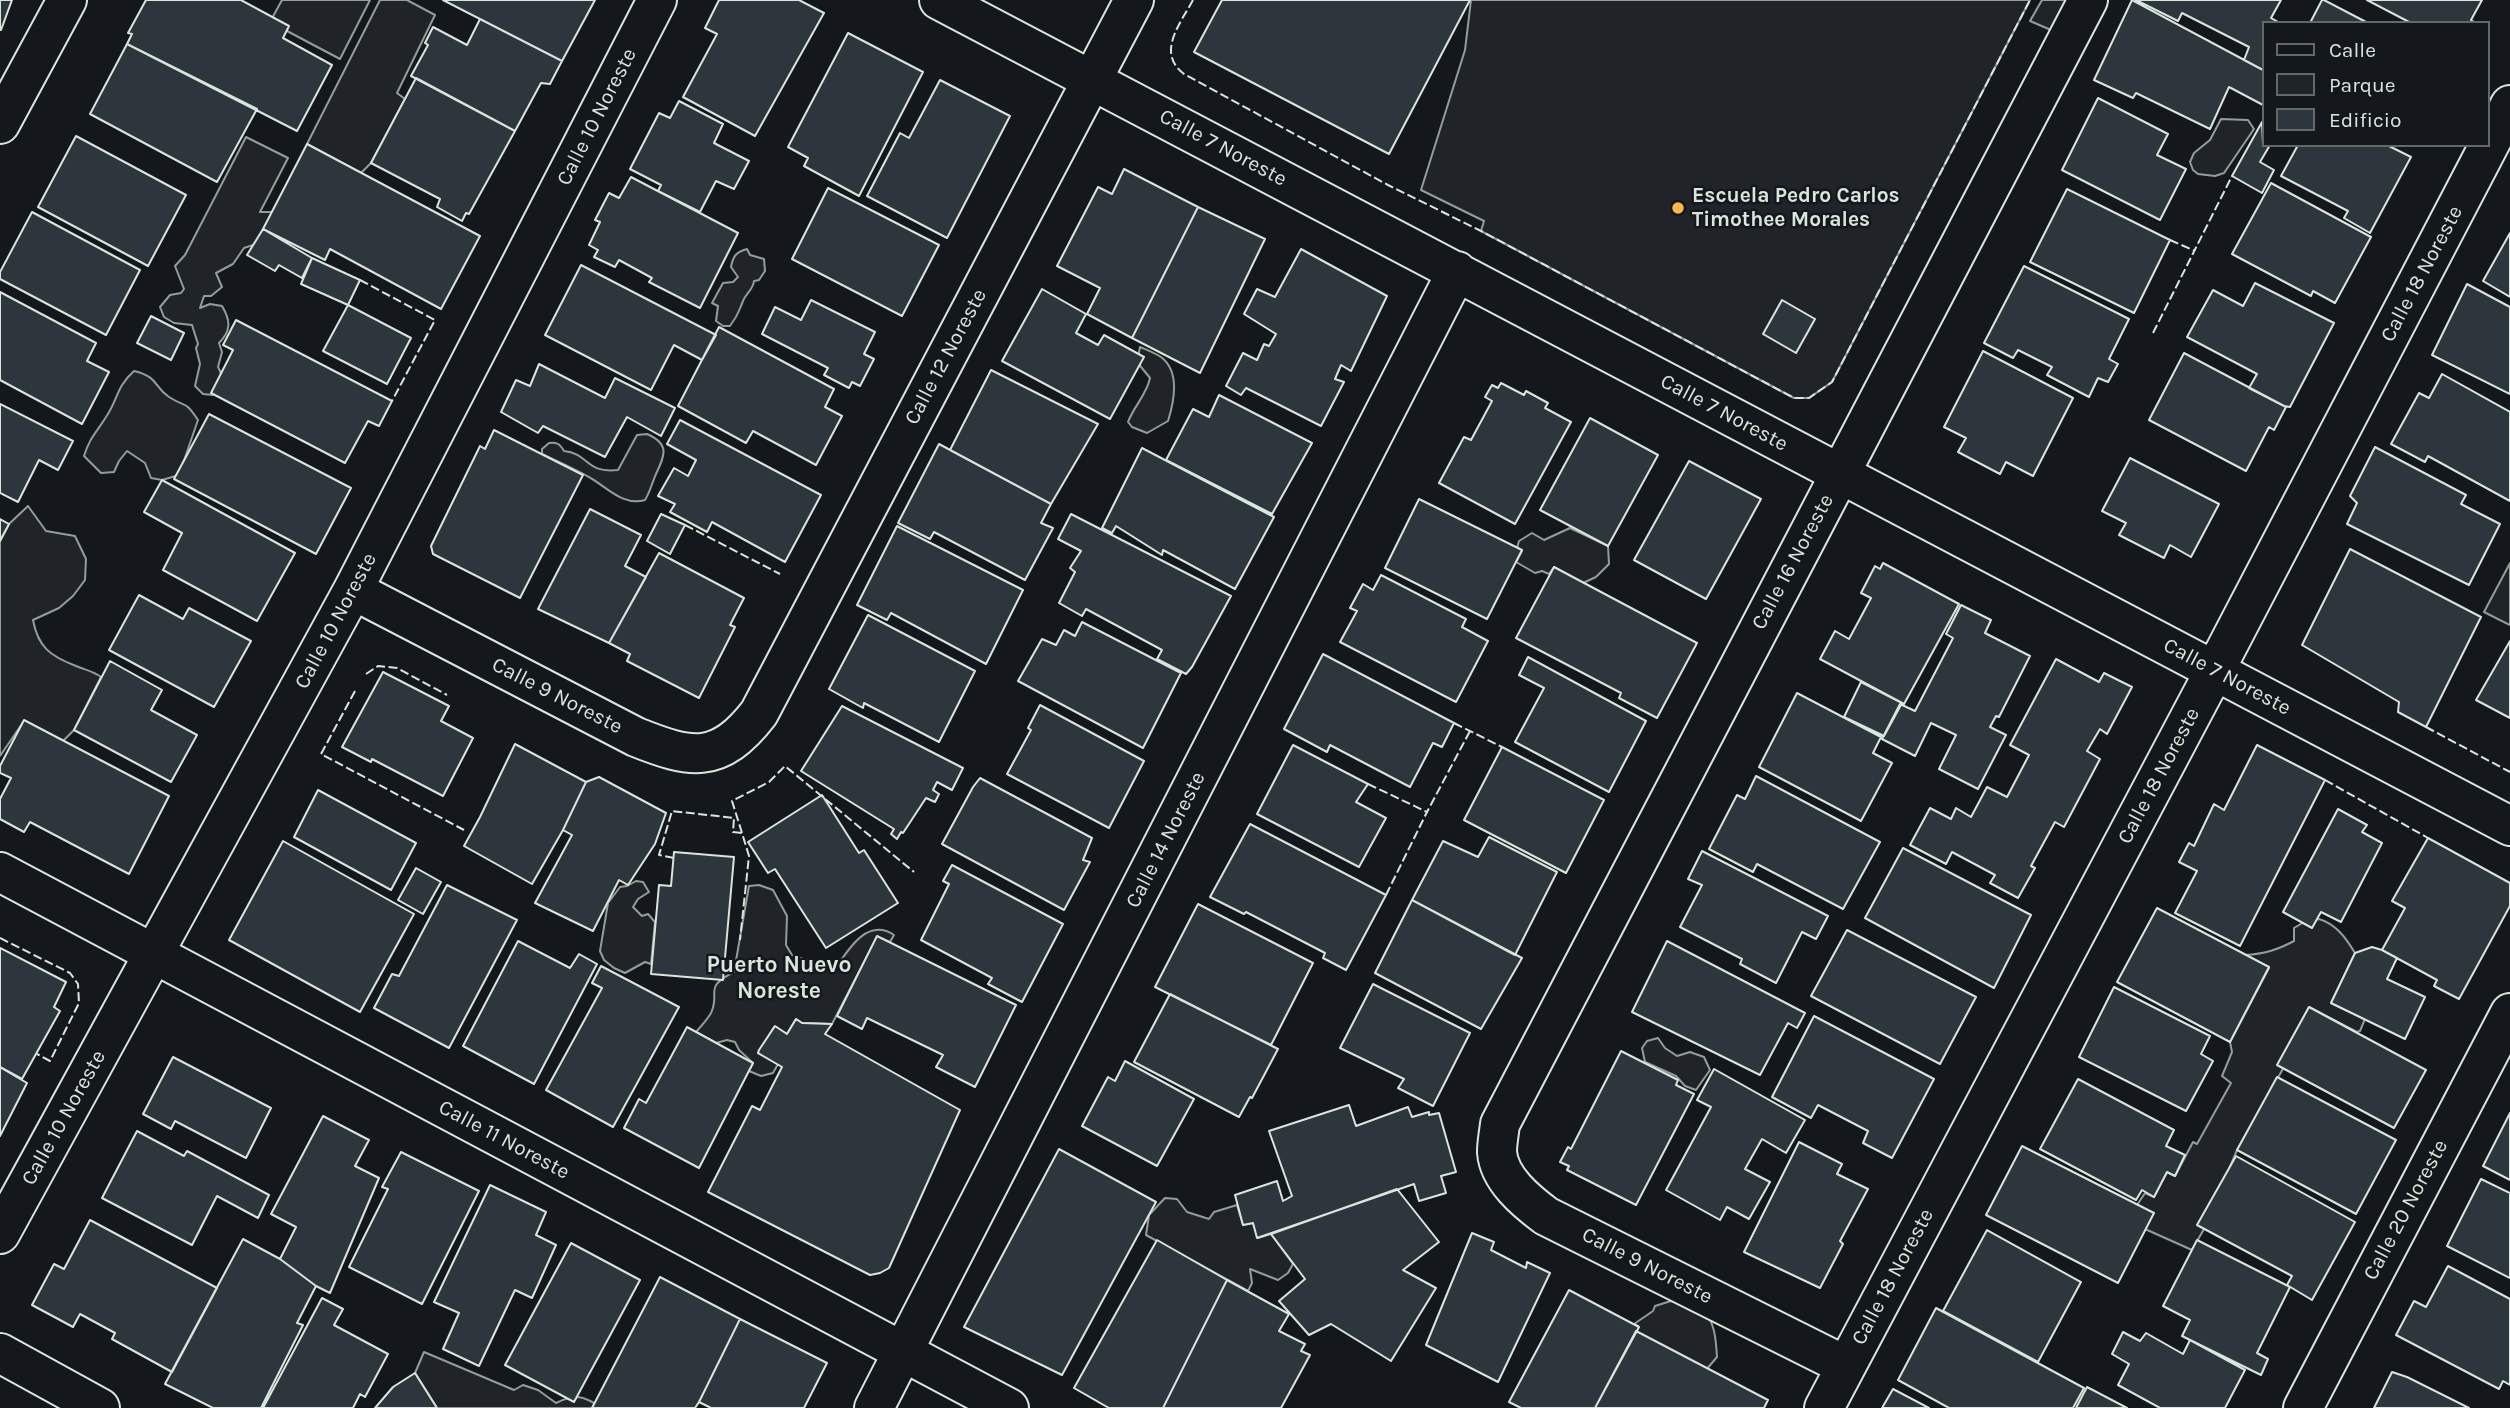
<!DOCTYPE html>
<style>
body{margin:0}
#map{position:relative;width:2510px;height:1408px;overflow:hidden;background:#14181c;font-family:Karla,sans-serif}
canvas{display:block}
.legend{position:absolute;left:2262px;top:21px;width:228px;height:126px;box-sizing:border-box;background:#14181c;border:2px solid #626a69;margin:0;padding:9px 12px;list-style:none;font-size:21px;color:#d8e6dc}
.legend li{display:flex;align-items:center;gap:14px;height:35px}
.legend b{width:35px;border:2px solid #626a69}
</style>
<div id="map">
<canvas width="2510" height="1408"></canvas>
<ul class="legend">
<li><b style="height:9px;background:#14181c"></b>Calle</li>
<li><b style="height:19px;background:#202428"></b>Parque</li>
<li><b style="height:19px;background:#2c363c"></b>Edificio</li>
</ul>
</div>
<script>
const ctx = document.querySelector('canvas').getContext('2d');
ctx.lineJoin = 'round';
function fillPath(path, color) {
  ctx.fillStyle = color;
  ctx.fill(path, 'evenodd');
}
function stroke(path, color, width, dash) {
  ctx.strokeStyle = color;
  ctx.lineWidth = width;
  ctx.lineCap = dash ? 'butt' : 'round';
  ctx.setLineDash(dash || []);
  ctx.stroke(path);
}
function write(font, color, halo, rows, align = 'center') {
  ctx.font = font + ' Karla,sans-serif';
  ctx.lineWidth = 5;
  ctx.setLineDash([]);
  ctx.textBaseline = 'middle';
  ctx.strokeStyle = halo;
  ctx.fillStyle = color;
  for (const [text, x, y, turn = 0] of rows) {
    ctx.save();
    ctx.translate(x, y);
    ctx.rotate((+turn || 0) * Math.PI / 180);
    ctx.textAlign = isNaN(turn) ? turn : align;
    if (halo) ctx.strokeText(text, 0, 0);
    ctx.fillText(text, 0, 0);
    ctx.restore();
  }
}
const green = new Path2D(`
 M282,0H370L340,59L270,22Z
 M380,0H407L435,15L397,93L405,99L371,163L361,173L307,144Z
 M1471,0H2030L1832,382L1809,398H1794L1481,231L1484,221L1421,190L1465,50Z
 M2042,0H2066L2051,30L2030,21Z
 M2221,119L2248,120L2254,129L2224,173L2215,176L2198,174L2193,170L2190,162L2194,153L2210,140Z
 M246,137L288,158L260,212H272L268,231L253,245L244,248L233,264L216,273L222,287L211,296H204L200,308L210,304L222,306C231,321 231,331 219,343L222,352L218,367C225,379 221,385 213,395L203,394L195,386L200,364L196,348L198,344L192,325L174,323L164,317L160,307L170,295L181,293L184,289L175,266L185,255Z
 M747,249L750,255L764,259L765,271L759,280L754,281C753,290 746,293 743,301C738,313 739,314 730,326H723L716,321L718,306L712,303L723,283L733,282L738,277L731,267C733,256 736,252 747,249Z
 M1140,347C1147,350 1155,353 1161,357C1181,372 1174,402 1168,421L1147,433L1132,427L1128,422C1134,406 1147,394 1150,378L1137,362Z
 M134,371C159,377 153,386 169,397C186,408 184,399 198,420L179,475L162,480L151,478L145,463L127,451L119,461L114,472L101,473L84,456C90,437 96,433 106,417C118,400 116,387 134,371Z
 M647,434C670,444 665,455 656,474C652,483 650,492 645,500C622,507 605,485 587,476C573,468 557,461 542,454V449L549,443C557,442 560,444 564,451C589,453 585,474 618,470L637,435Z
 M28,506L46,531L75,536L86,559L85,580L73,596L59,608L33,620C38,647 50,656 76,666C85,670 93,671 101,677L74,730L63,741L24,721L0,756V541L9,524Z
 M1570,528L1608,546L1609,564L1596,577L1583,583L1554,567L1549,574L1542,571L1535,573L1516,562L1522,551L1517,548L1519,541L1532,533L1544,540Z
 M2510,563V625L2484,612Z
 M636,881L643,882L649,892L638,899L633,907L642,916L648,914L655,922L651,964L645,962L625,973L614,968L604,960L600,951L608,903L620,887L627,886Z
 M759,885L773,890L787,916L786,945L792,955C805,960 816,963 830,961L835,969C848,950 867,917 894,935L890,942L877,937L832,1024L802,1023L796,1019L787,1034L774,1027L758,1053L778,1064L773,1073L761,1076L749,1071L753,1063L739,1050L735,1042L727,1040L716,1043L696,1032C701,1026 707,1020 711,1013C721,992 702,988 734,972L749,886Z
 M2319,919C2336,924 2346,938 2355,953L2331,1003L2365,1019L2360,1031L2357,1032L2309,1007L2289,1044L2284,1067L2237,1150L2204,1229L2192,1250L2145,1229L2137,1205L2145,1193L2154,1197L2167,1172L2175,1176L2193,1142L2197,1144L2231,1083L2222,1076L2232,1052L2230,1042L2269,968L2245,955C2264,954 2277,950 2294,941V928L2306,921Z
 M1658,1038L1665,1048L1677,1056L1690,1052L1704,1057L1710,1070L1696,1090L1685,1086L1676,1076L1645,1062L1642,1048L1647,1041Z
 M1165,1198L1177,1199L1187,1212L1209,1219L1214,1212L1237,1205L1243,1225L1253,1223L1258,1238L1271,1234L1293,1264L1288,1273L1278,1280L1250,1269L1252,1283L1248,1291L1146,1235L1149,1215Z
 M1671,1301C1711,1304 1715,1322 1717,1357L1706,1370L1688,1376L1636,1331L1638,1326L1634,1324L1653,1311L1655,1306Z
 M424,1352L514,1390L523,1385L538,1390L556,1403C576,1393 584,1396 602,1408H437L415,1373Z`);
const building = new Path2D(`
 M0,0H12L1,30H0Z
 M146,0H241L289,26L283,38L332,65L297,131L127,44L132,34L128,33Z
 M443,0H595L562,61Z
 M719,0H799L824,13L755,136L683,97L717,34L705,28Z
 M1222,0H1470L1389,154L1194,52Z
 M2132,0L2263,70V105L2229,87L2210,129L2136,93L2133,98L2094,80Z
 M2136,0H2281L2271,18L2280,23H2263V70L2244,60L2249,47L2182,13L2178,21Z
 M2322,0H2324L2368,23H2310Z
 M2367,0H2482L2471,20L2475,23H2411Z
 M480,19L562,61L550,84L541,83L515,131L411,76L428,45L425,43L433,27L467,45Z
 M848,33L923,72L859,196L804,166L808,158L788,147Z
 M127,44L257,109L217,182L90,114Z
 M416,78L515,131L469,214L466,213L462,221L437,207L440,199L371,163Z
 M940,80L1010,116L947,238L867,196L900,133L909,138Z
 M2098,98L2168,134L2157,155L2186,169L2160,220L2062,170Z
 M679,101L723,124L714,143L749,161L734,189L716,181L700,212L658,191L661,185L630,169L659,113L670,118Z
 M2262,122L2263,145H2270L2260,162L2274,170L2262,193L2232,176Z
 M76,136L186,195L148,266L38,207Z
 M307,144L480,236L441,309L330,249L325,260L263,229Z
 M2298,145H2387L2411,157L2370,233L2344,218L2348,211L2281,176Z
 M1124,169L1198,207L1132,338L1087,314L1100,288L1057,266L1098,187L1112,194Z
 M631,177L738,233L700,308L649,282L652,278L619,260L615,267L594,257L598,250L589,245L600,222L595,220L609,193L619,198Z
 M2271,183L2371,237L2335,303L2313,291L2311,296L2232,254Z
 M828,188L939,245L902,316L792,259Z
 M2067,189L2170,240L2134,313L2030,262Z
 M1198,207L1265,239L1200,373L1132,338Z
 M32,212L140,270L106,335L0,279V272Z
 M263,229L312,258L302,278L279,265L275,271L247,255Z
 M2510,233V297L2483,281Z
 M1301,249L1387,296L1351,371L1341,365L1335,379L1344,382L1321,426L1246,388L1241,395L1226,386L1243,353L1257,360L1264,344L1269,346L1276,334L1244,314L1257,289L1275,297Z
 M312,258L360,280L348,305L301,284Z
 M581,265L716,335L702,360L674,345L651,390L545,335Z
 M2024,266L2129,319L2109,359L2118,364L2108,382L2098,378L2089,397L2047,375L2052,367L2018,350L2013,358L1984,343Z
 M2255,283L2334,323L2290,407L2284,406L2249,388L2257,374L2187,337L2213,290L2243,306Z
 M2467,284L2510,307V394L2432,355Z
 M1042,289L1086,314L1076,333L1098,345L1104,335L1144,357L1110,419L1002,361Z
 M0,292L96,343L87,361L109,372L82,424L0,380Z
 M811,300L875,332L864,354L874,359L860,386L852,382L849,388L824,375L828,368L762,334L775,307L801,320Z
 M1782,300L1815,319L1796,353L1763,334Z
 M348,305L411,338L387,384L323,351Z
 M151,316L184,333L171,360L137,343Z
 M236,320L392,401L379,426L368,421L345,463L211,393L233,350L223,345Z
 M719,327L834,389L825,407L842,416L816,465L753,431L746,443L678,406Z
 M1983,351L2073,398L2033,476L2006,462L2000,474L1958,452L1966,438L1944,427Z
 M2184,353L2286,407L2274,430L2269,427L2246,471L2149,420Z
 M539,364L605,398L615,378L675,408L661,436L627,417L605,457L543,426L538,433L501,412L516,380L530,386Z
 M991,370L1098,424L1051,504L950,450Z
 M2442,374L2510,412V501L2428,456L2425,462L2391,444L2419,393L2429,398Z
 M1501,383L1524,395L1526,391L1548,403L1545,408L1571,422L1515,524L1439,483L1464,437L1471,440L1492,401L1485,397L1492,385L1498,388Z
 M1219,395L1312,443L1272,514L1166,460L1193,409L1209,417Z
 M0,404L73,441L58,470L39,460L18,502L0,493Z
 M209,414L351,488L316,554L174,479Z
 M1590,418L1658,455L1608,546L1540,510Z
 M680,420L821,495L785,562L712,522L707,532L670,512L675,504L658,496L674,468L688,476L696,460L667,444Z
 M494,430L583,475L520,598L433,554L431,546L480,446L485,449Z
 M939,444L1051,504L1041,523L1053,528L1025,580L934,532L930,539L898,523Z
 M2375,447L2466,495L2461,504L2500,524L2469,585L2347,524L2357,503L2350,496Z
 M1142,448L1274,517L1235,589L1163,550L1162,555L1116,526L1112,533L1102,528Z
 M2130,458L2219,504L2191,557L2170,545L2164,558L2119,535L2126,523L2102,511Z
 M1689,461L1761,499L1706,599L1634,560Z
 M162,480L295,553L257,621L163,570L182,533L144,512Z
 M1419,499L1522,550L1487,619L1385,568Z
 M590,509L641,535L625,566L646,577L609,643L538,609Z
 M661,514L685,525L670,554L647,541Z
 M1071,514L1231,596L1192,667L1186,674L1157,659L1162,650L1086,609L1082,616L1059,603L1075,572L1070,568L1081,551L1058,539Z
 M0,519L9,524L0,541Z
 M897,526L1023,590L986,664L891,613L887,620L857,605Z
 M2350,549L2481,617L2426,727L2398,712L2399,702L2302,645Z
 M659,553L744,598L730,625L735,627L699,698L627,661L630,654L609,643Z
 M1883,563L1959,604L1904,704L1820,659L1835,631L1849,639L1871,598L1861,593L1875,566L1880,569Z
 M1554,567L1697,643L1657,718L1619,698L1621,693L1516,638Z
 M1381,575L1466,619L1462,627L1488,641L1456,702L1340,642L1357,611L1350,608L1363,584L1373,590Z
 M139,595L183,619L189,608L251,641L214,707L109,650Z
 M1961,605L1991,620L1985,633L2030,656L1999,717L1996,716L1990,727L2006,735L1978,789L1939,769L1956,735L1931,723L1915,756L1882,739L1900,704L1915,711L1953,638L1946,634Z
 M868,615L975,671L939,742L864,703L863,708L829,689Z
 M1082,622L1181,673L1143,748L1018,681L1042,639L1056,645L1064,630L1075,636Z
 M2510,641V718L2476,700Z
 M1323,654L1454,723L1442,747L1433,743L1410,787L1330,745L1327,752L1284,729Z
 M1528,657L1646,721L1609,792L1515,742L1544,688L1519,675Z
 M2056,659L2099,682L2104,673L2132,687L2107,734L2100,729L2087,751L2100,759L2064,827L2055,822L2031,866L2035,868L2018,898L1990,883L1995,875L1952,852L1946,864L1910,845L1930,808L1951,819L1956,808L1971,817L1987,787L2007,797L2029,755L2010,745Z
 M110,661L162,690L151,710L197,735L171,782L74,730Z
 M383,672L449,706L441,721L473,738L443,796L372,759L371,762L342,747Z
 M1861,682L1902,703L1884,736L1844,717Z
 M1797,693L1881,737L1873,753L1892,763L1861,821L1759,767Z
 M1040,705L1144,761L1109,828L1007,774L1031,730L1028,728Z
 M842,706L963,768L952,790L937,782L933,790L939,794L935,802L926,798L903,833L901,832L897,839L891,834L894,829L801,771Z
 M24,720L169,796L129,874L30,822L24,832L0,819V799L11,778L0,773V766Z
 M515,744L586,782L563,830L532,884L464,846L480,817Z
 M1293,745L1368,784L1356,802L1386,818L1359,867L1257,814Z
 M2257,745L2325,780L2240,946L2175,913L2197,871L2179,862L2189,843L2194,846L2214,804L2224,810Z
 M1502,747L1604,800L1566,873L1464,820Z
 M1756,776L1880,842L1843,909L1757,864L1753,872L1709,849L1737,795L1745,799Z
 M599,777L666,813L655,844L628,885L619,880L593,931L535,903L572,835L563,830L586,782Z
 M980,778L1092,838L1083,860L1090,862L1064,910L942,844L973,787Z
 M318,790L416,843L391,890L294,837Z
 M822,795L859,853L864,850L898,903L826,948L775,869L768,873L748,842Z
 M2338,809L2367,825L2362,832L2382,843L2341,922L2321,912L2312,928L2283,912Z
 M1250,824L1386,895L1346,970L1323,958L1325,953L1246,912L1244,914L1210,897Z
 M1489,837L1557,872L1515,955L1412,900L1443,841L1478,857Z
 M2428,838L2510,883V906L2459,999L2434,986L2437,980L2382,950L2405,908L2392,901Z
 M283,841L414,914L360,1012L229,940Z
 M1903,848L2031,915L1994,988L1865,918Z
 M1702,851L1828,916L1816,939L1802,932L1776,983L1740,964L1742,959L1680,927L1702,885L1688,879Z
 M674,852L734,857L723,980L651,974L659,885L671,886Z
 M952,865L1063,924L1022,1002L988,984L992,978L921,940L949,884L943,881Z
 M416,868L441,882L423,914L398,900Z
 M447,885L517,920L449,1048L374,1008L392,974L399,976Z
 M1412,900L1522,958L1481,1029L1375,973Z
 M1198,904L1313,963L1271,1045L1155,987Z
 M2157,908L2269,967L2230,1042L2117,982Z
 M1847,930L1976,997L1940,1064L1811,996Z
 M877,936L1016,1005L975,1087L936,1067L943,1055L867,1018L862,1029L837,1016Z
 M518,941L570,968L579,954L597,964L534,1084L463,1046Z
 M1667,941L1805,1013L1797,1028L1788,1023L1760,1075L1632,1012Z
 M2372,947L2382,950L2397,958L2387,979L2425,997L2405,1039L2331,1003L2355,953Z
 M0,948L66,982L54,1007L60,1011L22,1079L0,1067Z
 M601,966L679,1007L613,1127L546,1090L602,988L592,983Z
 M1373,984L1470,1033L1433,1106L1398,1088L1404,1079L1340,1048Z
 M2114,987L2210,1036L2201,1054L2213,1061L2186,1111L2079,1057Z
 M1170,994L1278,1049L1252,1098L1250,1097L1239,1117L1134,1062Z
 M2309,1007L2426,1070L2394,1128L2277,1065Z
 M1814,1016L1934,1079L1892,1158L1863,1143L1868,1131L1818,1105L1811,1118L1772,1097Z
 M796,1019L802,1023L832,1024L825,1034L960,1110L889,1268L880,1273L870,1275L708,1192L752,1106L760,1110L782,1067L758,1053L759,1050L775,1026L787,1034Z
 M687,1027L753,1063L699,1168L624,1128L639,1099L646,1103Z
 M1621,1051L1678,1080L1676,1085L1694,1094L1636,1205L1567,1170L1569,1166L1560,1162L1568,1147L1571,1149Z
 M173,1057L271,1108L246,1158L175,1121L171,1129L143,1114Z
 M1125,1061L1194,1099L1157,1166L1082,1126L1108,1077L1115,1081Z
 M0,1067L27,1083L0,1136Z
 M1714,1069L1805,1120L1786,1153L1762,1139L1745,1169L1770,1182L1749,1219L1727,1207L1720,1220L1666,1190L1711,1107L1697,1100Z
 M2277,1077L2396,1140L2356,1214L2237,1150Z
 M2078,1079L2174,1130L2166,1146L2185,1155L2175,1176L2167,1172L2154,1197L2142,1190L2136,1200L2040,1149Z
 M1349,1105L1356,1126L1408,1107L1412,1117L1429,1112V1115L1439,1113L1456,1172L1441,1176L1446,1193L1419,1201L1414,1184L1257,1238L1253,1223L1243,1225L1235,1195L1277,1181L1283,1201L1292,1196L1269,1131Z
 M2510,1113V1180L2483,1166Z
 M323,1116L369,1140L355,1166L379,1178L330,1293L316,1286L280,1259L296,1227L271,1214Z
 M137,1131L184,1156L187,1151L269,1195L258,1218L217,1196L192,1245L102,1198Z
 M1799,1142L1842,1164L1837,1174L1868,1189L1840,1241L1843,1244L1820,1288L1744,1252Z
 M2022,1146L2154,1213L2118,1283L1986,1215Z
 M1059,1149L1156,1202L1062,1375L964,1327Z
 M401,1152L479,1191L422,1304L349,1267L388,1189L382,1187Z
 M2236,1156L2355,1222L2312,1300L2287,1285L2292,1276L2197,1225Z
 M2481,1179L2510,1193V1278L2447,1246Z
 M490,1185L546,1212L536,1235L556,1245L532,1298L515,1290L479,1366L443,1349L459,1313L434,1302Z
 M1397,1189L1439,1242L1403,1270L1436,1288L1391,1361L1331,1324L1309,1335L1279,1301L1305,1279L1271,1234Z
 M90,1220L217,1288L172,1372L112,1339L115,1333L80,1314L73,1327L32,1305L54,1264L64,1269Z
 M1987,1230L2081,1282L2038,1362L1943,1311Z
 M1472,1233L1494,1242L1491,1250L1526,1268L1527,1262L1550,1273L1498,1382L1426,1345Z
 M243,1239L280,1259L316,1286L297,1323L303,1325L261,1408H213L165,1384Z
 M1157,1240L1227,1280L1163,1408H1109L1074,1388Z
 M2197,1240L2290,1287L2257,1353L2268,1359L2261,1375L2182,1336L2190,1320L2163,1306Z
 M571,1243L640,1280L574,1402L505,1365Z
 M2448,1266L2510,1299V1385L2503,1381L2499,1389L2396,1335L2414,1301L2426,1307Z
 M660,1277L740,1319L699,1402L695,1408H592Z
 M1227,1280L1289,1314L1279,1331L1305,1344L1301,1351L1310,1355L1281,1408H1163Z
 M1569,1290L1639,1327L1595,1408H1521L1509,1402Z
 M322,1298L343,1309L334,1325L388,1354L365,1397L360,1394L353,1408H263Z
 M1936,1308L2084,1388L2073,1408H1949L1898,1380Z
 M740,1319L827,1363L804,1408H711L699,1402Z
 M1636,1331L1768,1400L1764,1408H1595Z
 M2123,1332L2140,1341L2146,1333L2183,1354L2190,1340L2245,1370L2225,1408H2160L2118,1385L2129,1364L2112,1354Z
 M2392,1372L2407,1377L2469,1408H2374Z
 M415,1373L437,1408H375L393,1387Z
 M2087,1387L2127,1408H2076Z
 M1893,1389L1929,1408H1882Z`);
const minor = new Path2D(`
 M939,0L2510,826
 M0,124L67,0
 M353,590L636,737C691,759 719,765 759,713L1134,0
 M0,872L1009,1408
 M0,1234L353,590L657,0
 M0,1353L100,1408
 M1846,1366L1546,1216C1526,1201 1499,1179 1497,1152C1497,1143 1499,1133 1500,1124L2088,0
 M874,1408L1457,271
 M1824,1408L2215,670L2510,105
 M2303,1408L2510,1013`);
const fence = new Path2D(`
 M1193,0C1180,24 1156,53 1184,74L1388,185L1481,231L1794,398H1809L1832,382L2030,0
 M2170,240L2195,251
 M360,280L435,320L392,401
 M2153,333L2232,176
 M685,525L780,574
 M366,674L378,666L397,668L447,695
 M355,691L321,754L464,830
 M1454,723L1502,747
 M2426,727L2510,772
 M2325,780L2428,838
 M1368,784L1427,812
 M742,833L732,801L769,782L785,766L914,872
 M674,858L659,855L672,811L734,818L733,832L742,833L749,856L740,940
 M1386,895L1427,812L1470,731
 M0,938L70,973L78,984L79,1003L50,1061L37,1054`);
const markers = [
 [1678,208,7,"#ffb74d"]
];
const streetNames = [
 ["Calle 10 Noreste",597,117,-63],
 ["Calle 7 Noreste",1223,148,28],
 ["Calle 18 Noreste",2422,274,-62],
 ["Calle 12 Noreste",946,357,-62],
 ["Calle 7 Noreste",1724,413,28],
 ["Calle 16 Noreste",1793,562,-62],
 ["Calle 10 Noreste",336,621,-62],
 ["Calle 7 Noreste",2227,677,28],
 ["Calle 9 Noreste",557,696,27],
 ["Calle 18 Noreste",2159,776,-62],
 ["Calle 14 Noreste",1166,840,-63],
 ["Calle 10 Noreste",64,1118,-61],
 ["Calle 11 Noreste",504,1140,28],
 ["Calle 20 Noreste",2406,1210,-62],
 ["Calle 9 Noreste",1647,1266,27],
 ["Calle 18 Noreste",1893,1277,-62]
];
const poiNames = [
 ["Escuela Pedro Carlos",1692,196],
 ["Timothee Morales",1692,220]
];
const neighbourhoodNames = [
 ["Puerto Nuevo",779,965],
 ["Noreste",779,991]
];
fillPath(green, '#202428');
stroke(green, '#939e99', 2);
fillPath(building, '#2c363c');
stroke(building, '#d8e6dc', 2);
stroke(minor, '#d8e6dc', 42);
stroke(minor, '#14181c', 38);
stroke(fence, '#d8e6dc', 2, [9, 3.5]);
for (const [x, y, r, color] of markers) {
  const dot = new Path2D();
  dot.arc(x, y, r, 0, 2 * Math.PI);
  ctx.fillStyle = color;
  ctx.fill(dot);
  stroke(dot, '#14181c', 2.5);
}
write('21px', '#d8e6dc', '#14181c', streetNames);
write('bold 21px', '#d8e6dc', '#14181c', poiNames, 'left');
write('bold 23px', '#d8e6dc', '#14181c', neighbourhoodNames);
</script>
